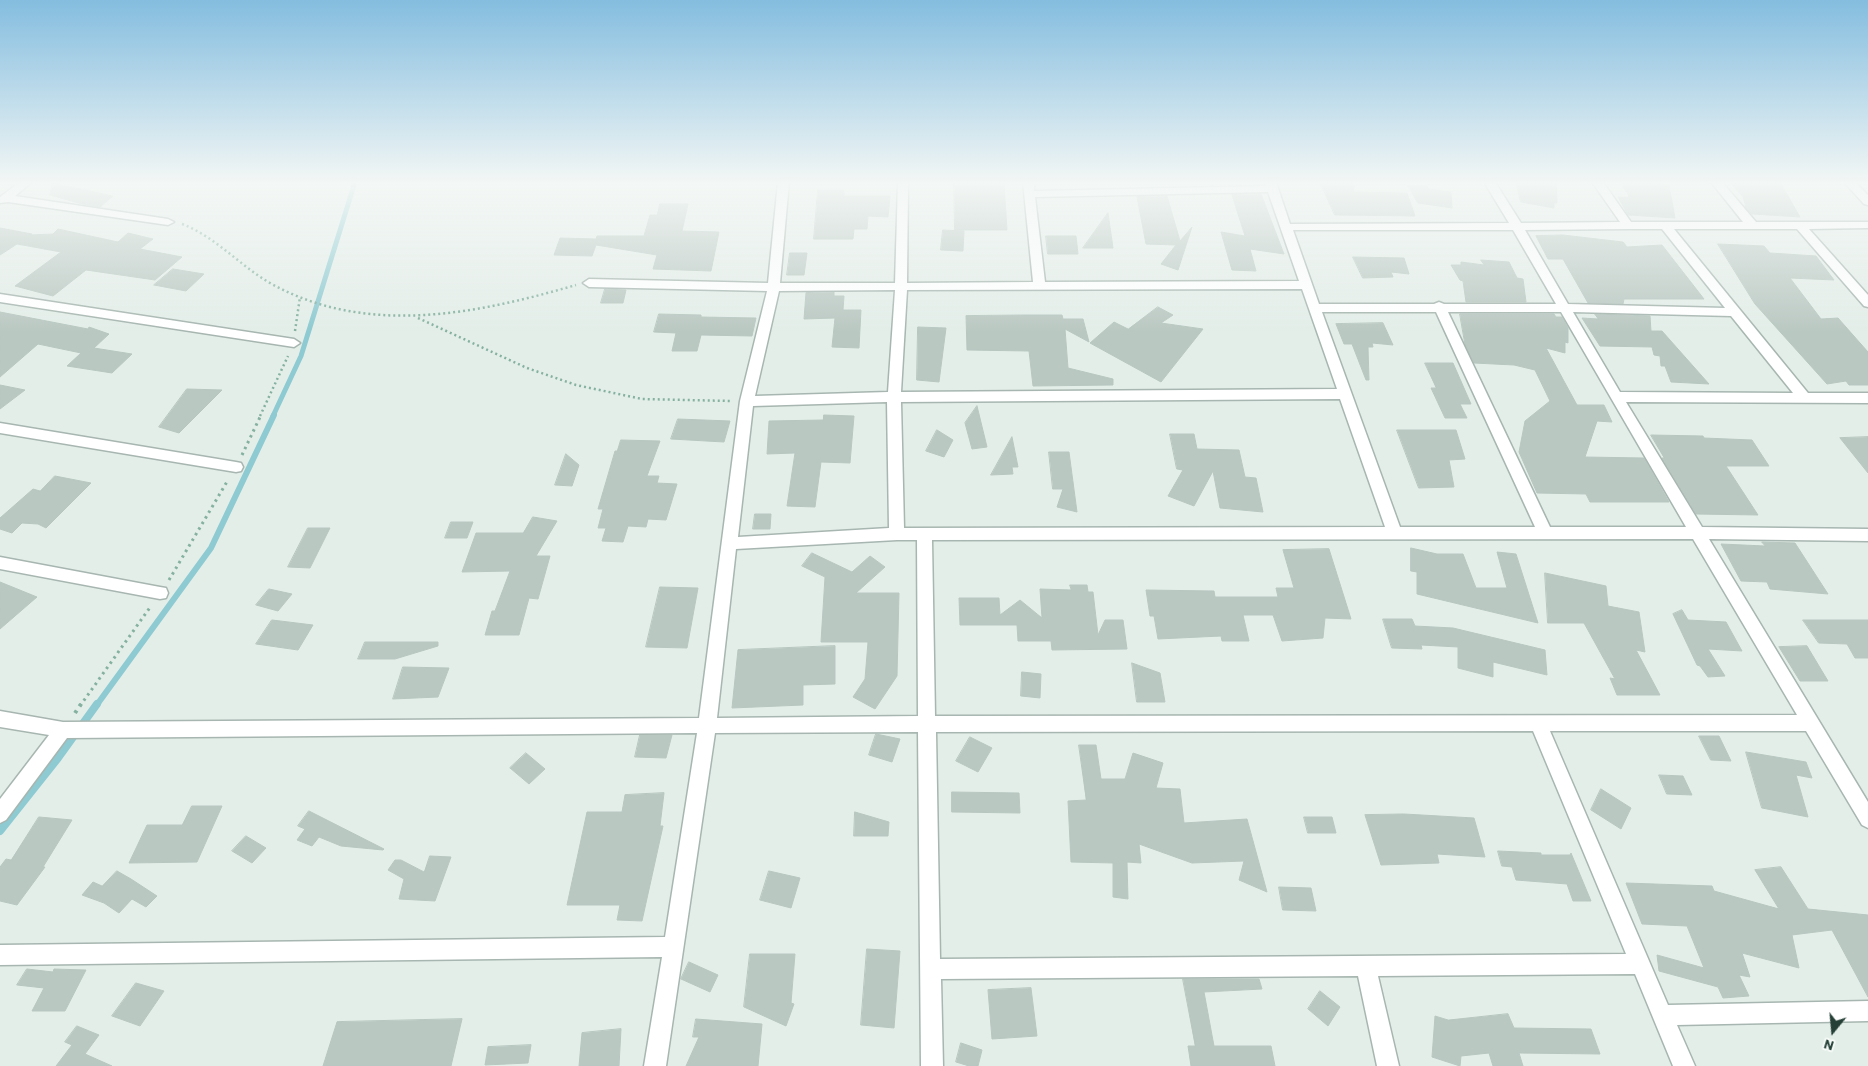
<!DOCTYPE html>
<style>
body{margin:0}
#map{position:relative;width:1868px;height:1066px;overflow:hidden;background:#e4eee9;font-family:Barlow,sans-serif}
canvas{display:block}
.north{position:absolute;left:1808px;top:1006px;width:50px;height:50px;-webkit-text-stroke:4px #f5faf7;paint-order:stroke;rotate:197deg;font-size:14px;font-weight:700;line-height:20px;text-align:center;color:#243f36}
.north::after{content:'';display:block;margin:auto;width:18px;height:22px;background:#243f36;clip-path:polygon(50% 0,100% 100%,50% 72%,0 100%)}
</style>
<div id="map">
<canvas width="1868" height="1066"></canvas>
<div class="north">N</div>
</div>
<script>
const ctx = document.querySelector('canvas').getContext('2d');
ctx.lineJoin = 'round';
function stroke(path, color, width, dash) {
  ctx.strokeStyle = color;
  ctx.lineWidth = width;
  ctx.lineCap = dash ? 'butt' : 'round';
  ctx.setLineDash(dash || []);
  ctx.stroke(path);
}
function fillPath(path, color) {
  ctx.fillStyle = color;
  ctx.fill(path, 'evenodd');
}
const streamFar2 = new Path2D(`
 M273,416L301,356L355,182`);
const streamFar1 = new Path2D(`
 M96,706L211,548L274,415`);
const stream = new Path2D(`
 M0,831L58,758L97,704`);
const building = new Path2D(`
 M954,182H1004L1007,230H955Z
 M1320,182H1354V192L1407,193L1415,216L1335,215Z
 M1516,182H1556L1557,203H1554V208L1521,202Z
 M1621,182L1669,185L1675,218L1628,215L1618,197H1629Z
 M1730,182H1780L1800,217L1752,214L1746,208L1743,197Z
 M53,183L113,196L100,207L82,204L50,195Z
 M1408,185H1426L1429,189L1451,192L1452,208L1418,203Z
 M818,190H844V196H890L888,217L868,216L867,229H854L853,239H814Z
 M1261,194L1284,254L1250,249L1256,271L1232,270L1221,232L1245,236L1232,195Z
 M1167,196L1180,241L1192,227L1178,270L1161,264L1176,245L1146,244L1137,197Z
 M660,204H688L682,231L719,232L711,271L653,269L657,255L596,245L592,256L554,255L560,238L596,239L597,236H644L650,215H657Z
 M1108,213L1113,248H1083Z
 M0,228L32,234L30,235L53,234L58,229L118,242L128,233L153,239L140,249L182,257L155,280L86,270L53,296L15,286L61,252L17,244L0,255Z
 M943,230L964,231L963,251L941,250Z
 M1563,235L1623,242L1627,247L1662,245L1704,299H1624L1623,304L1588,303L1563,259H1548L1536,236Z
 M1046,236H1076L1078,254H1048Z
 M1718,244L1764,246L1770,253L1816,256L1834,280L1790,278L1821,319L1838,318L1868,352V385H1849L1846,381L1827,384L1755,304Z
 M790,253H807L804,275H787Z
 M1353,257L1404,258L1409,274L1391,272L1393,277L1363,278Z
 M1481,260L1509,262L1517,278L1523,279L1526,302H1466L1463,281L1460,280L1451,265H1461V262L1484,265Z
 M173,269L204,274L186,291L154,285Z
 M605,289L626,290L623,303H601Z
 M834,292V296H844L843,310H861L859,348L832,347L835,318L804,319L806,293Z
 M1158,307L1173,315L1161,323L1203,329L1161,382L1090,343L1114,322L1128,329Z
 M0,312L88,329L89,327L109,334L94,348L132,354L112,373L67,366L81,353L38,344L0,377Z
 M659,314L701,315V317L756,318L752,336L701,335L697,351H672L676,333L654,332Z
 M1460,314H1554L1556,317H1562L1568,328V343L1565,342V353L1546,348L1577,405H1604L1612,422L1597,421L1585,457L1644,458L1669,502H1590L1586,494L1537,493L1519,452L1525,421L1550,401L1535,370L1514,365L1474,363L1465,344Z
 M1595,314L1650,316L1651,331H1662L1709,384L1671,382L1665,366H1661L1660,356L1654,355L1652,347L1600,346L1582,318L1598,319Z
 M1021,315H1062L1063,319H1083L1089,342L1065,329L1068,368L1113,379V385L1033,386L1029,351L967,350L966,316Z
 M1383,323L1393,345L1372,343L1373,347H1368L1369,380H1366L1352,344H1344L1336,324Z
 M918,327L946,328L939,382L917,380Z
 M1425,363H1453L1471,404H1460L1467,418H1445L1431,388H1436Z
 M0,385L25,390L0,409Z
 M187,389L222,390L179,433L159,427Z
 M977,406L987,447L972,449L965,423Z
 M824,415L854,416L850,463L821,462L815,507L787,506L795,453L767,454L769,421L823,420Z
 M678,419L730,421L724,442L671,439Z
 M937,430L953,440L944,457L926,451Z
 M1397,430H1456L1465,459L1449,460L1454,487L1419,488Z
 M1170,434H1194L1197,449L1239,450L1245,477L1256,478L1263,512L1220,508L1213,471L1194,506L1168,496L1183,470L1177,469Z
 M1651,435L1703,436L1704,438L1752,440L1769,466H1726L1758,515L1696,514L1662,458H1664Z
 M1012,437L1018,467H1012L1013,474L991,475Z
 M1868,437V473L1840,438Z
 M621,440L660,441L647,476H659L657,483L677,484L666,520L648,519L646,527L628,526L623,542L602,541L606,528H598L603,509H598L615,451H617Z
 M1049,452H1069L1077,512L1057,507L1063,489H1053Z
 M566,454L579,465L572,486L555,485Z
 M55,476L91,483L46,528L38,524L22,523L12,533L0,529V518L33,489L40,491Z
 M755,514H771L770,529H753Z
 M533,517L557,521L536,556H550L538,599L529,598L519,635H485L492,611H495L510,571L462,572L476,533H523Z
 M451,522H473L467,538H445Z
 M308,528H330L310,568L288,567Z
 M1762,542L1795,543L1828,594L1770,589L1767,582L1741,581L1721,544L1765,546Z
 M1411,548L1437,554H1463L1476,588H1507L1497,552L1516,554L1538,623L1417,594V572L1411,571Z
 M1329,549L1351,619L1325,618L1323,638L1282,641L1273,615H1243L1249,641H1222L1221,636L1158,639L1154,616H1150L1146,590L1214,591L1215,597H1278L1276,588H1294L1283,550Z
 M812,553L852,572L870,556L885,567L856,593H899L897,676L875,709L853,697L865,679L868,642H821L825,577L802,566Z
 M1545,573L1606,586L1608,606L1639,612L1645,652L1636,650L1660,695H1617L1610,678L1615,679L1584,623H1548Z
 M0,582L37,597L0,629Z
 M1070,585H1087L1088,592H1093L1098,635L1105,620H1123L1127,649L1052,650L1051,641H1018L1017,625H960L959,598H999L1000,615L1020,600L1042,618L1040,589L1071,590Z
 M660,587L698,588L687,648L646,647Z
 M269,589L292,594L278,611L256,605Z
 M1682,610L1688,620L1726,622L1742,651L1708,649L1725,676L1708,677L1700,666L1697,665L1673,614Z
 M1383,619H1412L1415,626L1453,628L1545,650L1547,675L1493,662V677L1458,668V647L1421,645L1422,649L1392,648Z
 M272,620L313,625L298,650L256,644Z
 M1803,620H1868V658H1855L1847,644L1819,643Z
 M365,642H438V646L395,659H358Z
 M835,646V684L803,685V705L732,708L738,650Z
 M1807,646L1828,681H1800L1779,647Z
 M1132,663L1160,673L1165,702H1137Z
 M403,667L449,668L438,697L393,699Z
 M1022,672L1041,674L1040,698L1021,696Z
 M876,734L900,739L892,762L869,755Z
 M640,735H672L666,758L635,757Z
 M1699,736H1719L1731,761L1711,760Z
 M970,737L992,748L978,772L956,761Z
 M1079,745H1096L1101,779H1125L1133,753L1163,763L1156,788L1180,789L1184,823L1247,819L1267,892L1239,880L1244,861L1192,863L1139,844L1141,863L1127,862L1128,899L1113,897V863L1071,862L1068,801L1086,800Z
 M1746,752L1806,762L1812,778L1796,775L1808,817L1762,808Z
 M526,753L545,769L529,784L510,768Z
 M1659,775L1683,776L1692,795L1667,794Z
 M1601,789L1631,808L1621,829L1591,810Z
 M952,792L1019,793L1020,813L952,812Z
 M664,793L660,826H663L642,921L617,920L620,905H567L587,812H622L625,795Z
 M192,806H222L197,862L129,863L147,825H182Z
 M309,811L384,849L383,850L341,846L319,837L312,846L297,840L305,829L298,826Z
 M855,812L889,822L888,836H854Z
 M1404,814L1474,818L1485,857L1437,854L1439,863L1381,865L1365,815Z
 M39,817L72,820L43,867H45L17,905L0,901V867L6,859L11,860Z
 M1304,817H1332L1336,833H1308Z
 M246,836L266,848L252,863L232,851Z
 M1498,851L1541,853V855H1570L1571,853L1591,901H1573L1567,884L1516,880L1512,867L1502,866Z
 M430,856L451,857L435,901L399,899L404,879L388,870L395,860H401L424,872Z
 M1781,867L1808,909L1868,915V997L1832,930L1792,935L1799,968L1742,953L1750,977L1739,975L1749,996L1723,998L1718,987L1659,971L1657,955L1704,968L1687,926L1642,924L1626,883L1712,886L1714,891L1779,909L1755,870Z
 M117,871L131,879L157,896L146,907L132,899L119,913L104,903L82,895L93,882L102,886Z
 M769,871L800,878L791,908L760,900Z
 M1279,887L1311,888L1316,911L1283,910Z
 M867,949L900,951L894,1028L861,1025Z
 M750,954H795L791,1003L794,1004L786,1026L744,1007Z
 M689,962L718,975L710,992L681,979Z
 M27,969L53,972L54,969L86,970L65,1011H32L44,988L17,985Z
 M1183,979H1259L1262,989L1204,992L1214,1046H1271L1275,1066H1191L1188,1046H1195Z
 M136,983L164,991L140,1026L112,1016Z
 M1031,988L1037,1036L992,1039L988,990Z
 M1320,991L1340,1007L1328,1026L1308,1009Z
 M1508,1014L1514,1028L1591,1029L1600,1054L1519,1053L1523,1066H1493L1489,1053L1461,1056L1460,1066L1432,1057L1435,1016L1448,1020Z
 M462,1019L451,1066H323L337,1022Z
 M696,1019L762,1024L758,1066H686L699,1037H693Z
 M77,1026L99,1035L85,1054L112,1066H56L72,1045L65,1042Z
 M621,1029L619,1066H579L582,1033Z
 M961,1043L982,1050L978,1066H969L956,1062Z
 M531,1045L528,1063L485,1065L488,1047Z`);
const pathFar2 = new Path2D(`
 M182,224C216,237 239,265 270,283C366,337 476,314 576,285
 M418,318L527,368L576,385L642,399L731,401
 M295,331L300,297
 M260,416L288,356`);
const pathFar1 = new Path2D(`
 M242,455L261,415
 M169,580L228,480
 M80,706L151,606`);
const path = new Path2D(`
 M75,713L81,704`);
const minor = new Path2D(`
 M20,182H32L15,196L168,219L174,222L168,225L8,202L0,203V197Z
 M778,182H789L780,283H895L898,182H908L907,283L1033,282L1023,182H1034V191L1266,186L1265,182H1276L1290,224L1509,223L1484,182H1495L1521,223L1620,222L1592,182H1603L1631,222H1743L1711,182H1722L1756,222H1868V228L1809,229L1868,295V307L1864,306L1797,229H1674L1808,393H1868V403L1626,402L1702,527L1868,529V541L1709,539L1868,802V828L1862,825L1806,731H1550L1668,1005L1868,1001V1021L1677,1025L1695,1066H1673L1635,974L1378,976L1399,1066H1377L1358,976L941,979L943,1066H921L918,732L715,733L666,1066H644L662,957L0,965V945L665,937L697,733L67,738L6,820L0,823V799L49,735L0,727V711L63,722L699,718L740,401L767,291L589,287L583,283L589,279L768,283ZM1268,192L1299,281L1045,282L1035,197ZM1629,229H1662L1725,308L1568,304L1525,230ZM1293,230H1513L1556,304H1444L1439,302L1434,304H1319ZM1302,289L1337,389L901,392L907,290ZM895,290L888,392L755,396L779,291ZM1322,312H1436L1535,527H1400ZM1448,312H1561L1686,527H1550ZM1573,312L1731,316L1793,393L1620,392ZM1340,399L1385,527L904,528L901,402ZM887,402L889,528L738,537L753,406ZM1693,539L1797,715L935,716L932,540ZM897,540H917L918,716L717,718L736,549ZM1533,731L1626,954L940,959L936,732Z
 M1844,182H1855L1868,195V205L1864,204Z
 M0,294L294,339L300,343L294,347L0,302Z
 M0,423L236,462L241,463L243,467L241,471L236,472L0,433Z
 M0,557L160,587L166,588L168,593L166,598L160,599L0,569Z`);
stroke(streamFar2, '#8ecad1', 5);
stroke(streamFar1, '#8ecad1', 6);
stroke(stream, '#8ecad1', 8);
fillPath(building, '#bac8c2');
stroke(building, '#b7c7c0', 1);
stroke(minor, '#a7b6b0', 3);
stroke(pathFar2, '#85b1a1', 2.5, [2, 3]);
stroke(pathFar1, '#85b1a1', 3, [2.5, 4]);
stroke(path, '#85b1a1', 4, [3, 5]);
fillPath(minor, '#fff');
const sky = ctx.createLinearGradient(0, 0, 0, 332);
sky.addColorStop(0, '#84bddf');
sky.addColorStop(0.55, '#f3f7f5');
sky.addColorStop(1, '#f3f7f500');
ctx.fillStyle = sky;
ctx.fillRect(0, 0, 1868, 332);
</script>
